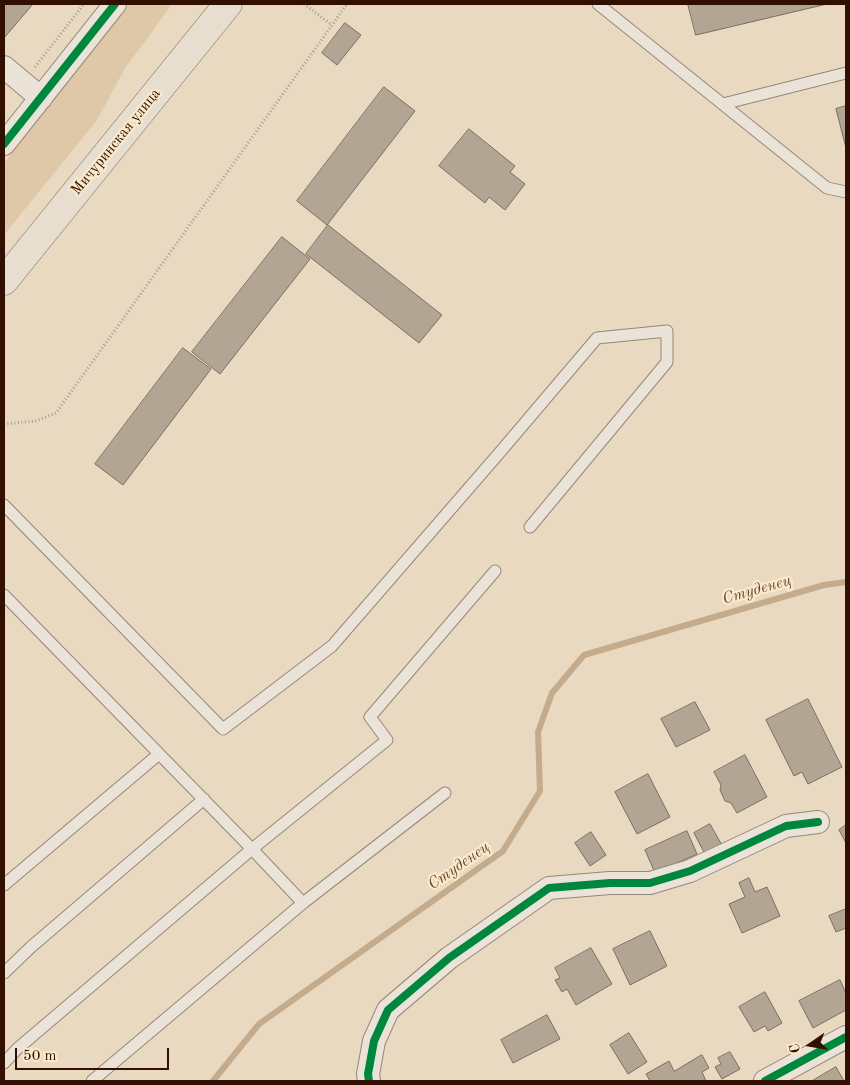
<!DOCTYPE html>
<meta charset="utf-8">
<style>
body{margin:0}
#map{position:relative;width:850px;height:1085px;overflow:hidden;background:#e8d9c0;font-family:"Old Standard TT",serif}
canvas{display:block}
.frame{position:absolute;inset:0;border:5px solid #311002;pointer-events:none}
.north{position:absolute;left:785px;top:1020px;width:50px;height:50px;-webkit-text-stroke:4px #fbe9cb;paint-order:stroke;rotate:257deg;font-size:14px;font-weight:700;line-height:20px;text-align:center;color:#311002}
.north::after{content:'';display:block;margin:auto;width:18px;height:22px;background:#311002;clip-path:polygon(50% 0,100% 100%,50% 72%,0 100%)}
.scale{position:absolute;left:15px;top:1048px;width:154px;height:22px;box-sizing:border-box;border:2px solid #311002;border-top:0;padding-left:6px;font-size:15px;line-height:18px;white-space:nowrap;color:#311002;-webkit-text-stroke:4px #fbe9cb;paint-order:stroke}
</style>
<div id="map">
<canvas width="850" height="1085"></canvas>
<div class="frame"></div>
<div class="north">С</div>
<div class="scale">50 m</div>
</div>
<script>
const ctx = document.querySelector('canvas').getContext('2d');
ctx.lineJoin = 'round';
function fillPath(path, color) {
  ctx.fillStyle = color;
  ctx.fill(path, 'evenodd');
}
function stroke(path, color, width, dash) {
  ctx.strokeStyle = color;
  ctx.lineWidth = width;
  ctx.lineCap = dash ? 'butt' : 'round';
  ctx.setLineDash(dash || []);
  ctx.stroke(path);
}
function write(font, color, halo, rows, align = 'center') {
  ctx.font = font + ' "Old Standard TT",serif';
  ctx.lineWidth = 4.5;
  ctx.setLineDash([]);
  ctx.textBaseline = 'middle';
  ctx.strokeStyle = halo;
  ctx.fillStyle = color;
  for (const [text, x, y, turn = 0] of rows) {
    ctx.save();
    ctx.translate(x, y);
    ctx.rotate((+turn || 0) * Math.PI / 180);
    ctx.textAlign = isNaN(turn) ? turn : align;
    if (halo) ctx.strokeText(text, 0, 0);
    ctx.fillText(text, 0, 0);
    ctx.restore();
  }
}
const green = new Path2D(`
 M129,4H172L124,70L97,120L4,235V163Z`);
const stream = new Path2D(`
 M213,1081L259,1024L503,851L540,791L538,732L552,693L584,655L824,585L846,582`);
const building = new Path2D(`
 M4,4H33L4,38Z
 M688,4H827L696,35Z
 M345,23L361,35L337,65L322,53Z
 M384,87L415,111L327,225L297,201Z
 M846,106V148L836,109Z
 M469,129L515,166L510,172L525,184L505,210L489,197L485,203L439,166Z
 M328,225L442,315L419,343L306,254Z
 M282,237L310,259L220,374L192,352Z
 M183,348L211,369L123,485L95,464Z
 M808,699L842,767L808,784L802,772L794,776L766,720Z
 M695,702L710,730L676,747L661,719Z
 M745,755L767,797L737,813L731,803L725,801L720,790L721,785L714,772Z
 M648,774L670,817L637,834L615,792Z
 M710,824L723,847L706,856L694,833Z
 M846,825V843L839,830Z
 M687,831L697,854L655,873L645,850Z
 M591,832L606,855L590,866L575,843Z
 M749,878L755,892L767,887L780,916L742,933L729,904L745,897L739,883Z
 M846,909V928L836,932L829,916Z
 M650,931L667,966L630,985L613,949Z
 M591,948L612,984L576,1005L567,989L562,992L555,980L560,978L555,968Z
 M840,980L846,993V1010L813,1028L799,1001Z
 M765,992L782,1023L768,1031L765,1026L754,1032L739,1007Z
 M547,1015L560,1039L513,1063L501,1040Z
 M629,1033L647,1062L628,1074L610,1045Z
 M730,1052L740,1069L722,1079L715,1067L721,1064L718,1058Z
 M702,1055L709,1068L702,1072L706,1081H650L646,1074L669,1061L674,1071Z
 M836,1067L844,1081H812Z`);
const path = new Path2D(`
 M304,4L332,25
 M35,67L84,4
 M4,424L36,421L56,413L347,4`);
const service = new Path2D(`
 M598,4L827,188L846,192
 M723,104L846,73
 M4,505L223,729L332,646L501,451L597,338L667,331V362L530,527
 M4,595L252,849L387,740L370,717L495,571
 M4,885L159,754
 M303,903L445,793
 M4,973L31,947L204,799
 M4,1063L17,1049L252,849L303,903L92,1081`);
const minor = new Path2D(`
 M4,67L41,98
 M4,144L115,4
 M369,1081L368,1074L374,1041L388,1010L449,958L549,888L610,883H650L690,871L786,826L818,822
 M765,1081L846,1037`);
const primary = new Path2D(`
 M4,281L228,4`);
const cycleway = new Path2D(`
 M4,144L115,4
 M369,1081L368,1074L374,1041L388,1010L449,958L549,888L610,883H650L690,871L786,826L818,822
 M765,1081L846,1037`);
const streetNames = [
 ["Мичуринская улица",116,142,-51]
];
const waterNames = [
 ["Студенец",757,590,-16],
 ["Студенец",459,866,-35]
];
fillPath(green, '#dfc8a7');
stroke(stream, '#c4ab8b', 6);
fillPath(building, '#b2a594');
stroke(building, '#7b6e60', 1);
stroke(service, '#958879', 13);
stroke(minor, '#958879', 24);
stroke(primary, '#7b6e60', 29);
stroke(path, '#a79d92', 3, [1, 2.5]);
stroke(service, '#ebe3d7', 11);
stroke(minor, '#ebe3d7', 22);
stroke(primary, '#e7ded0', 28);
stroke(cycleway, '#00873e', 8);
write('15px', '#311002', '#fbe9cb', streetNames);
write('italic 16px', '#664630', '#fbe9cb', waterNames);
</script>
